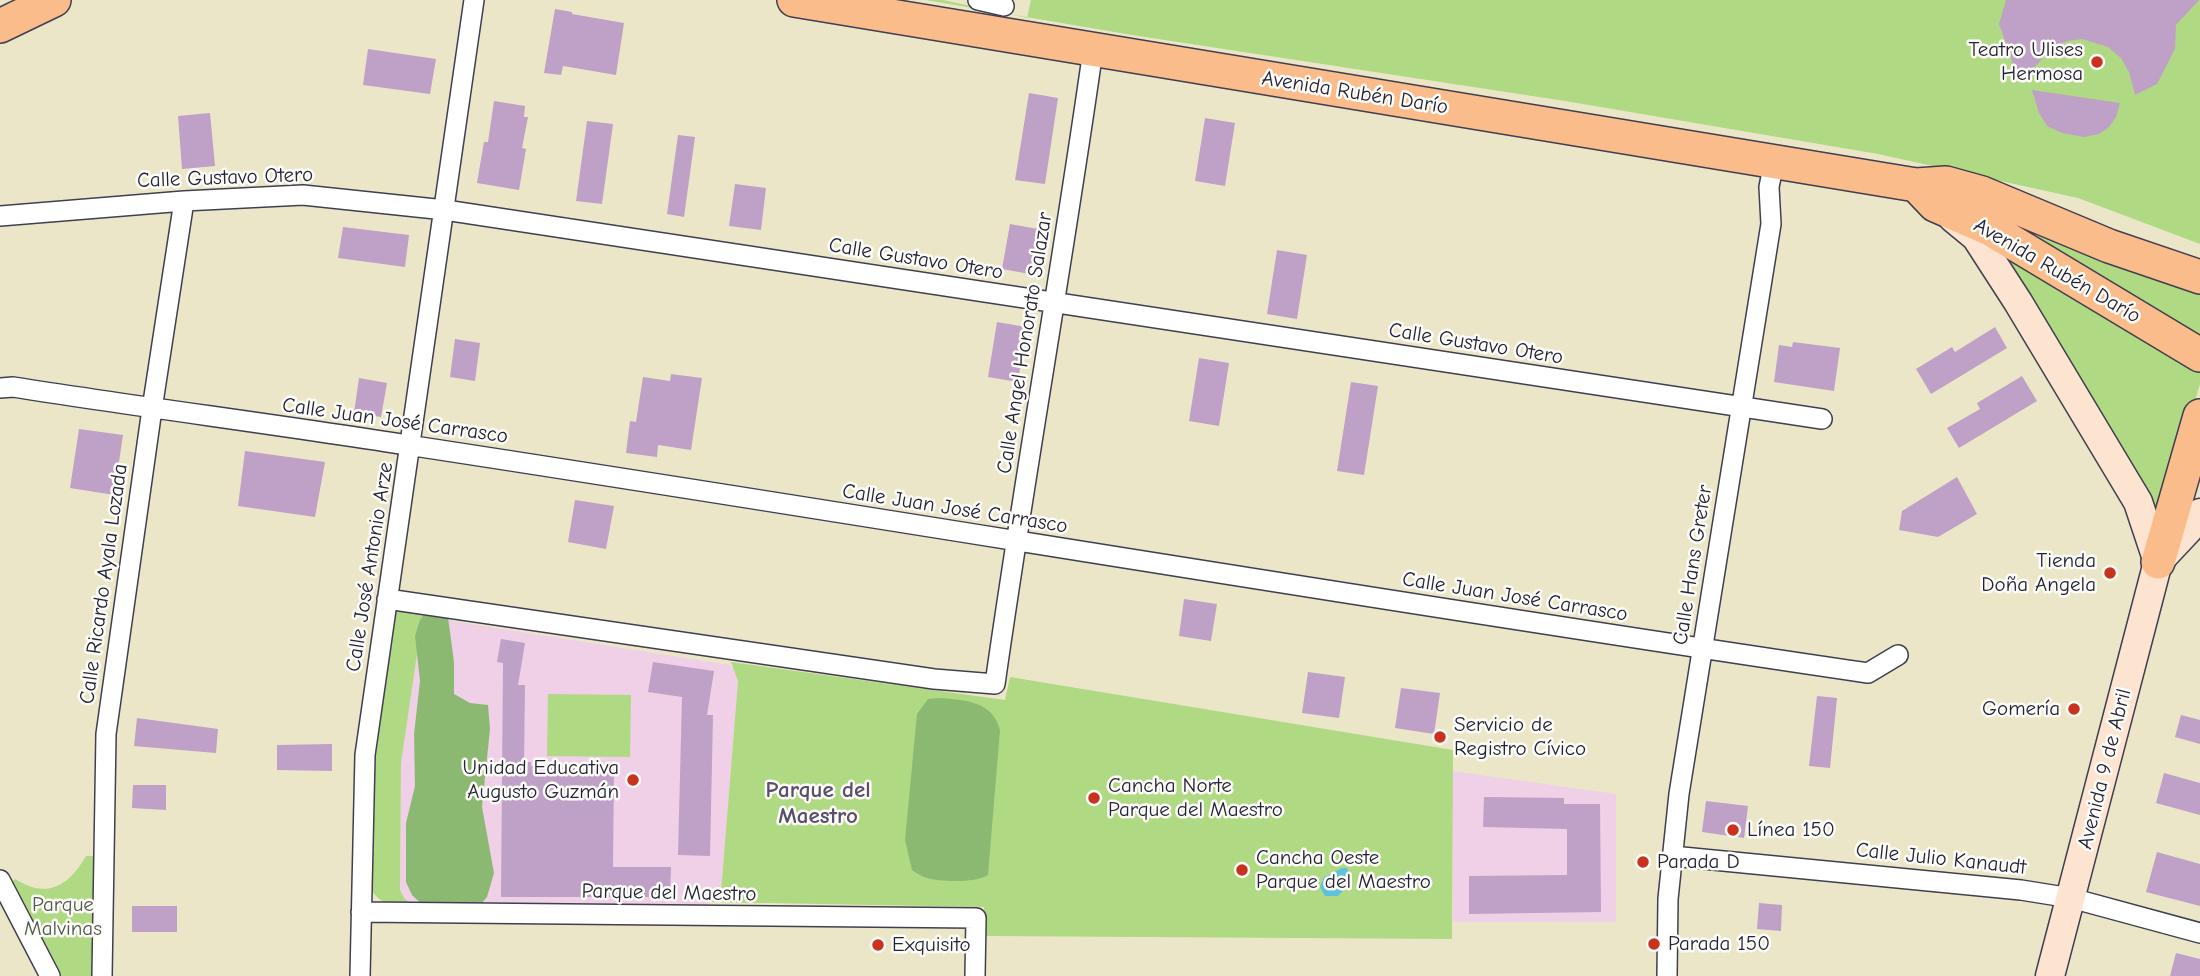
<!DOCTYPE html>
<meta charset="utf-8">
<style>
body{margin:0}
canvas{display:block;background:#ece6c9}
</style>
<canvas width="2200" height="976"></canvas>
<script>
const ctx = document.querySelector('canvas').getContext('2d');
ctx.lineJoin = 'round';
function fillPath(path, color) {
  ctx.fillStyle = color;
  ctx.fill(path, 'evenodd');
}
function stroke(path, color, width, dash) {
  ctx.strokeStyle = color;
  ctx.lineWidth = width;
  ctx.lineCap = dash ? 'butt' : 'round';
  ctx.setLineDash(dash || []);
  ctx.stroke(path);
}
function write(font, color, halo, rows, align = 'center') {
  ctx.font = font + ' "Comic Neue",sans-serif';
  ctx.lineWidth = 5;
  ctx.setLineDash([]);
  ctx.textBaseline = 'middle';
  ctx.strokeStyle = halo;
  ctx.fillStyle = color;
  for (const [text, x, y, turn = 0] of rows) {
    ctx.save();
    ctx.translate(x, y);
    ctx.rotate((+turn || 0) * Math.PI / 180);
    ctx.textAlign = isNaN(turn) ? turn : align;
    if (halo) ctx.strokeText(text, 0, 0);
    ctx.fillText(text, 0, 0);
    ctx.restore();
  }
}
const built = new Path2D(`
 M433,618L730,665L737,672L738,681L721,892L715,899L705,908L412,905L404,898L400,890L401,762L421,627Z
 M1452,771L1616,794V922H1453Z`);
const green = new Path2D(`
 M926,0H943L1027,18L1031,0H2200V244L2078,198L1878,154L1565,101L1132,35Z
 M2001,212L2200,291V342L2006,224Z
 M2000,246L2200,368V384L2158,526Z
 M400,609L420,612L433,618L421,627L401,763L400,890L404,898L412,905C393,906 379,905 369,886L370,769L392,615Z
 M731,662L1005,700L1010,677L1453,750L1452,939L985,936L984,907L711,902L721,892L738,681Z
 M548,694L631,695L630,757L547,756Z
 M86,856H94L93,976H60L11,882L15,879C47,899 68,887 86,856Z`);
const forest = new Path2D(`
 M435,600L446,602L454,662V694L470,703L488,705L490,729L482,807L494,873L487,897L468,919L436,917L412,895L406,882V823L415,786L414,734L420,681L415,636L420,620Z
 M939,698C965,700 993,701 1000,730L988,875C976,883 941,882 927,878C922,877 917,873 912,870L905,840L917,714L928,699Z`);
const water = new Path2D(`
 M1342,868H1347L1349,873L1345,889L1338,896H1325L1320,887L1324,877Z`);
const building = new Path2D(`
 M2006,0H2199L2176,25L2175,49L2157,84L2135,95L2129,72L2121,58L2108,47L2082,39L2068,41L2053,47L2020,83L1999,24Z
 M555,9L572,12V14L624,23L616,75L563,66L561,75L544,73Z
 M368,49L436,59L430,94L363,85Z
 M2032,90L2120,103L2116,117L2109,127L2099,134L2084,137L2062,133L2047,126L2039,113Z
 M1029,93L1058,98L1045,184L1015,180Z
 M494,101L525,106L524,117H528L522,148L526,149L519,190L477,183L484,142H488Z
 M210,113L215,166L182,169L178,116Z
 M1205,118L1235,123L1225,186L1195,181Z
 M587,121L613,124L602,204L576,201Z
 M678,135L695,137L684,217L667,214Z
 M735,184L766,188L761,230L729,226Z
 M1010,224L1038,229L1030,274L1002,269Z
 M343,227L409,235L405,267L338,258Z
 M1277,250L1307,255L1297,319L1267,314Z
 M997,322L1026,327L1018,382L988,377Z
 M1995,327L2007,348L1931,394L1916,369L1952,347L1955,352Z
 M455,339L480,343L475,381L450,377Z
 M1793,342L1840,348L1834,391L1774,382L1779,345L1792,347Z
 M1199,358L1229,363L1219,426L1189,421Z
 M671,374L702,378L691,450L658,445L657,457L626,453L630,421L636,422L643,377L670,381Z
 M2022,376L2037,401L1959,448L1947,428L1980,409L1977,403Z
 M359,378L387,383L381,417L354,413Z
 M1351,382L1378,386L1364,475L1337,471Z
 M79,429L123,435L114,495L70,488Z
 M245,451L325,462L315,517L238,506Z
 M1957,477L1977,514L1938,537L1899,530L1902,511Z
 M575,500L614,506L606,549L568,542Z
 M1184,599L1217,604L1211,641L1179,636Z
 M501,639L525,643L518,685H525L524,762H531V766L614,767L613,867H671L670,897H501L503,663L497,662Z
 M653,662L714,671L707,715H713L710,856L678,855L682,697L648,692Z
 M1308,672L1345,677L1339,718L1302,713Z
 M1401,688L1440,693L1434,734L1395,728Z
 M1817,696L1837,698L1830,768L1809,766Z
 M2181,715L2200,720V744L2175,737Z
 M137,718L218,729L216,753L134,746Z
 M332,744V771L277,770V745Z
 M2164,773L2200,783V815L2156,803Z
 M133,785H166V810L132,808Z
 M1484,797L1564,798V804H1600L1601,912L1469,914V876L1567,875V829L1483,827Z
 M1706,801L1748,806L1744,838L1702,832Z
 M2157,852L2200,864V906L2146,892Z
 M1759,903L1782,905L1781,931L1757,929Z
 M132,906H177V932H132Z
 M2176,953L2200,959V976H2170Z`);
const minor = new Path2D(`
 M978,0L1004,6
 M0,216L184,201L303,195L445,210L1822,419
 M0,388L13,387C147,408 281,425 414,446C899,520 1383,602 1868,673L1898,655
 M387,599L934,679L995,684C1025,472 1063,262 1093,50
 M1672,856L2021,890L2071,898L2200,933
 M0,880L50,976
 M361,912L976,918L975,976
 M102,976L106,734L152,409L184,201
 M360,976L365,755L474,0
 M1667,976L1668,899L1679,794L1771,224L1769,187L1774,162`);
const secondary = new Path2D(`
 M1953,218L1976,237L2018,302L2138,502L2158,562
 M2050,976L2158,562L2188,530L2200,513`);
const trunk = new Path2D(`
 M794,0L1916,185L1946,183L1982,193L2109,246L2200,277
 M0,26L54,0
 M1916,185L1935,205L1992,230L2200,355
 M2158,562L2200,416`);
const markers = [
 [2097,62,7,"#c8321e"],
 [2110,573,7,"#c8321e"],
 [2074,709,7,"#c8321e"],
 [1440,737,7,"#c8321e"],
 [633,780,7,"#c8321e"],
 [1094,798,7,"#c8321e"],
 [1733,830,7,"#c8321e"],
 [1643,862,7,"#c8321e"],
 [1242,870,7,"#c8321e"],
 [1654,944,7,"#c8321e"],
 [878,945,7,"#c8321e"]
];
const poiNames = [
 ["Teatro Ulises",2083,50,"right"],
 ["Hermosa",2083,74,"right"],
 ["Tienda",2096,561,"right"],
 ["Doña Angela",2096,585,"right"],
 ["Gomería",2060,709,"right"],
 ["Servicio de",1454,725],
 ["Registro Cívico",1454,749],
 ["Unidad Educativa",619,768,"right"],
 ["Augusto Guzmán",619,792,"right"],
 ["Cancha Norte",1108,786],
 ["Parque del Maestro",1108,810],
 ["Línea 150",1747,830],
 ["Cancha Oeste",1256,858],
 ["Parque del Maestro",1256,882],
 ["Parada D",1657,862],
 ["Parada 150",1668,944],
 ["Exquisito",892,945]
];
const streetNames = [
 ["Avenida Rubén Darío",1355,93,9],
 ["Calle Gustavo Otero",225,178,-2],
 ["Calle Gustavo Otero",916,259,9],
 ["Avenida Rubén Darío",2057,271,30],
 ["Calle Angel Honorato Salazar",1025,343,-81],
 ["Calle Gustavo Otero",1476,344,9],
 ["Calle Juan José Carrasco",395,421,8],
 ["Calle Juan José Carrasco",955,509,9],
 ["Calle Hans Greter",1693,565,-81],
 ["Calle José Antonio Arze",370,567,-81],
 ["Calle Ricardo Ayala Lozada",104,584,-82],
 ["Calle Juan José Carrasco",1515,597,9],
 ["Avenida 9 de Abril",2105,769,-76],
 ["Calle Julio Kanaudt",1941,859,6],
 ["Parque del Maestro",669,893,1]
];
const parkNames = [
 ["Parque",63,905],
 ["Malvinas",63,929]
];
const neighbourhoodNames = [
 ["Parque del",818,790],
 ["Maestro",818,816]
];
fillPath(built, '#efd0e6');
fillPath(green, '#b0d984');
fillPath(forest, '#8cb972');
fillPath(water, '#5ec2dc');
fillPath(building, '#bfa0c6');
stroke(minor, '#403f50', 22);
stroke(secondary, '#403f50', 31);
stroke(trunk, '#403f50', 36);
stroke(minor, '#fff', 19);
stroke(secondary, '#fde4d0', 28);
stroke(trunk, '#f9bc8a', 33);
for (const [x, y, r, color] of markers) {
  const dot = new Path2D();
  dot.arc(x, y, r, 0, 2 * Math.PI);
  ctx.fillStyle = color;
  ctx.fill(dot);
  stroke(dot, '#fdfcf7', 2.5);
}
write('21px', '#22223b', '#fdfcf7', poiNames, 'left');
write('21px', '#22223b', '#fdfcf7', streetNames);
write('21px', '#4d5951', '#fdfcf7', parkNames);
write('bold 23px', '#594e6c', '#fdfcf7', neighbourhoodNames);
</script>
